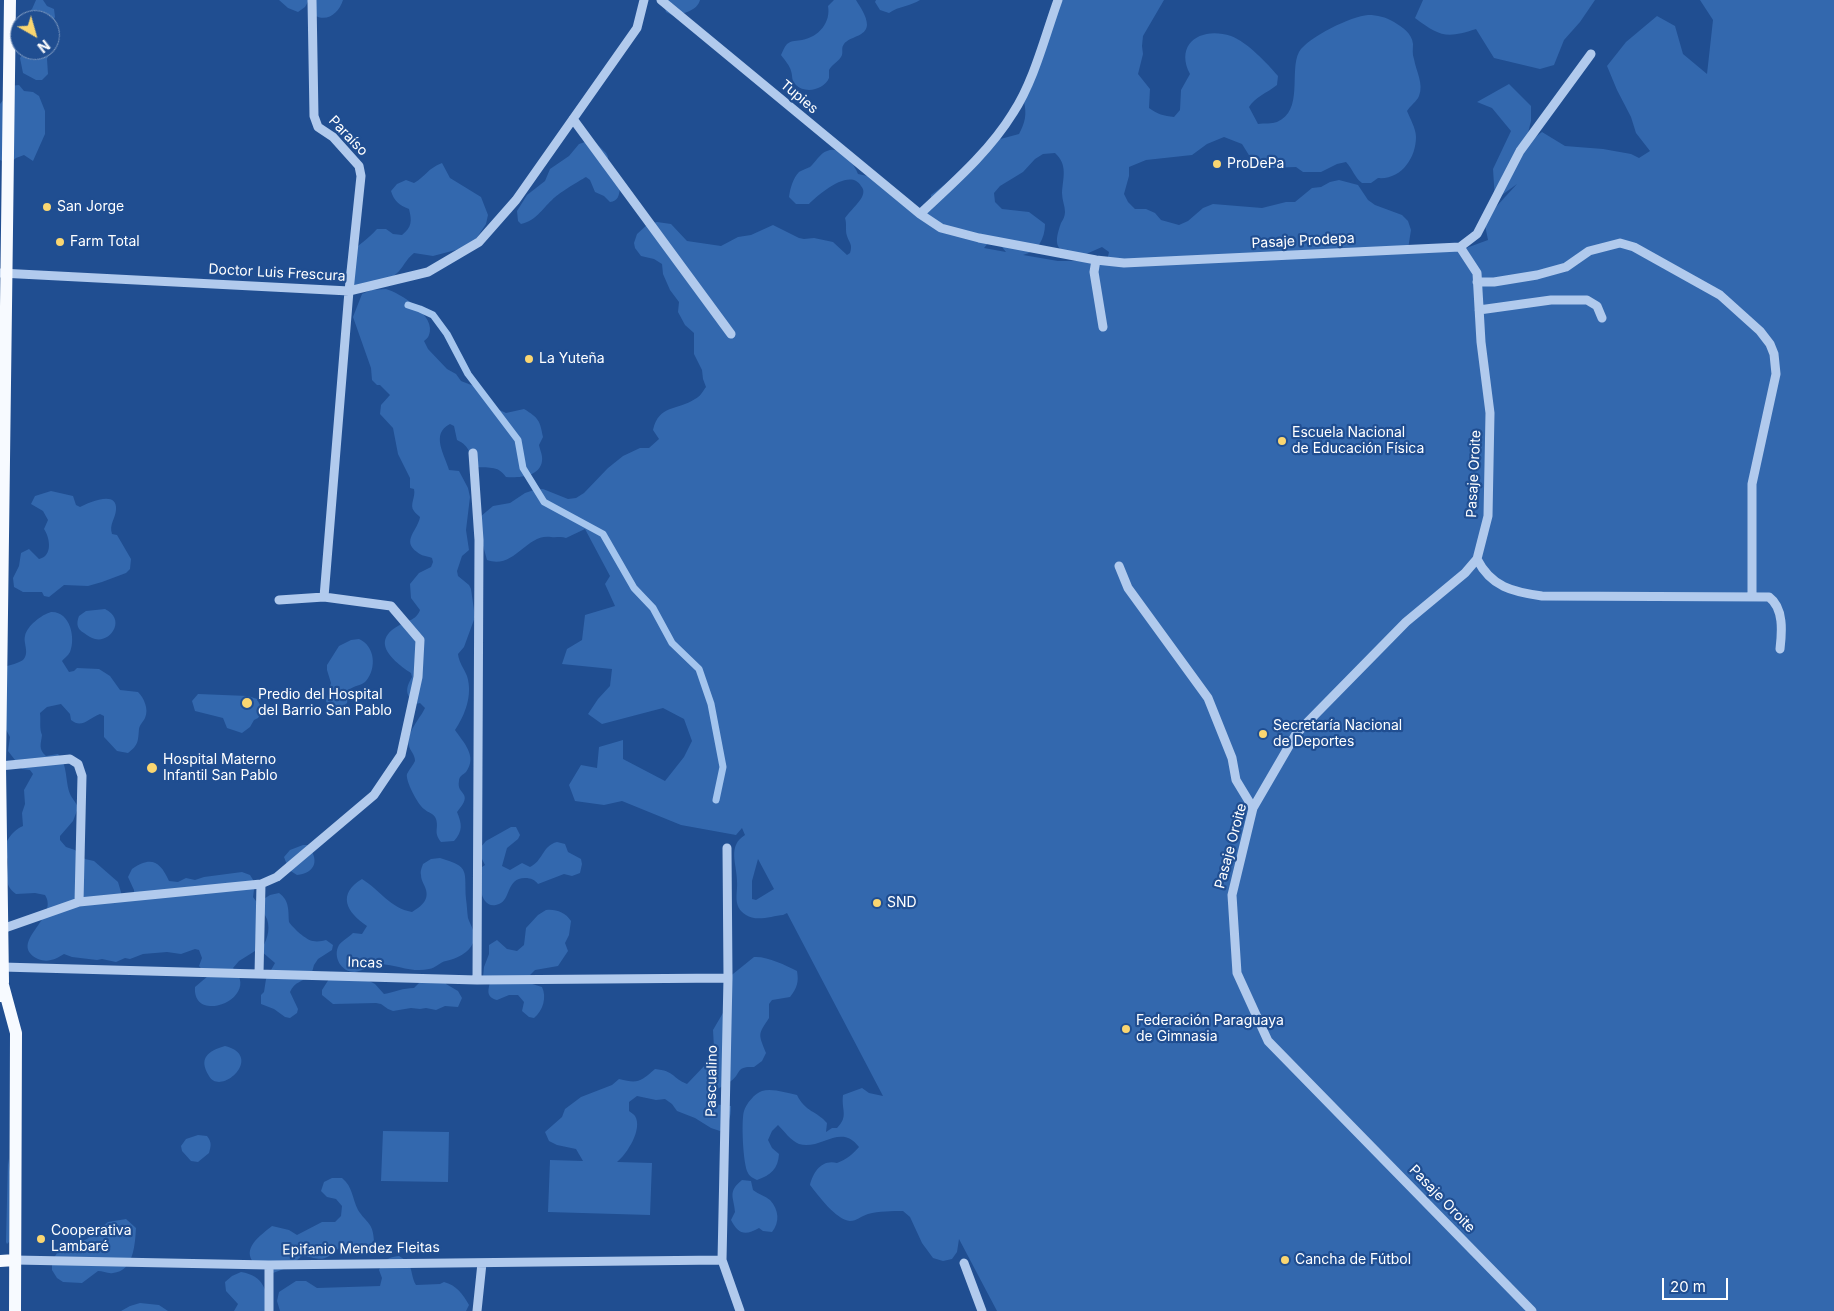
<!DOCTYPE html>
<meta charset="utf-8">
<style>
body{margin:0}
#map{position:relative;width:1834px;height:1311px;overflow:hidden;background:#204e91;font-family:Inter,sans-serif}
canvas{display:block}
.north{position:absolute;left:10px;top:10px;width:50px;height:50px;box-sizing:border-box;background:#204e91;border:1px solid #7995bd;border-radius:50%;rotate:142deg;font-size:14px;font-weight:700;line-height:20px;text-align:center;color:#fff}
.north::after{content:'';display:block;margin:auto;width:18px;height:22px;background:#fad671;clip-path:polygon(50% 0,100% 100%,50% 72%,0 100%)}
.scale{position:absolute;left:1662px;top:1278px;width:66px;height:22px;box-sizing:border-box;border:2px solid #fff;border-top:0;padding-left:6px;font-size:15px;line-height:18px;white-space:nowrap;color:#fff;-webkit-text-stroke:4px #204e91;paint-order:stroke}
</style>
<div id="map">
<canvas width="1834" height="1311"></canvas>
<div class="north">N</div>
<div class="scale">20 m</div>
</div>
<script>
const ctx = document.querySelector('canvas').getContext('2d');
ctx.lineJoin = 'round';
function fillPath(path, color) {
  ctx.fillStyle = color;
  ctx.fill(path, 'evenodd');
}
function stroke(path, color, width, dash) {
  ctx.strokeStyle = color;
  ctx.lineWidth = width;
  ctx.lineCap = dash ? 'butt' : 'round';
  ctx.setLineDash(dash || []);
  ctx.stroke(path);
}
function write(font, color, halo, rows, align = 'center') {
  ctx.font = font + ' Inter,sans-serif';
  ctx.lineWidth = 4.5;
  ctx.setLineDash([]);
  ctx.textBaseline = 'middle';
  ctx.strokeStyle = halo;
  ctx.fillStyle = color;
  for (const [text, x, y, turn = 0] of rows) {
    ctx.save();
    ctx.translate(x, y);
    ctx.rotate((+turn || 0) * Math.PI / 180);
    ctx.textAlign = isNaN(turn) ? turn : align;
    if (halo) ctx.strokeText(text, 0, 0);
    ctx.fillText(text, 0, 0);
    ctx.restore();
  }
}
const green = new Path2D(`
 M36,0H43L47,6L54,9L55,17L50,26V20H22L32,9Z
 M279,0H309L305,7L298,12L288,8Z
 M316,0H343C339,13 327,23 314,15Z
 M663,0H700C697,11 684,13 674,16L666,12Z
 M834,0H856C860,7 867,16 867,25C866,37 850,36 844,44C841,48 843,50 842,55C840,61 832,64 829,70C829,71 829,77 829,78C824,90 805,94 796,85C791,80 793,77 791,71C790,66 784,59 781,55C783,51 784,47 787,44C792,40 797,41 802,40C819,37 831,22 828,6Z
 M876,0H920C911,6 899,6 889,13L880,10L875,2Z
 M1054,0H1164L1143,36L1142,46L1143,54L1138,74L1150,89L1149,108C1157,114 1164,116 1174,117L1180,110L1181,90L1190,74C1174,43 1202,26 1231,36C1247,42 1267,63 1278,76L1277,85C1267,93 1255,97 1249,107L1258,124C1264,123 1272,124 1277,122C1304,111 1289,71 1299,52C1308,37 1352,16 1368,15C1378,15 1385,17 1394,22C1402,27 1412,33 1413,44C1413,49 1412,54 1414,59C1416,71 1424,84 1419,96C1417,101 1410,106 1407,111C1410,118 1416,129 1416,137C1416,158 1401,180 1378,178L1371,183H1362C1354,177 1353,169 1346,162L1337,164L1321,172H1303L1296,167L1269,168L1252,160L1242,144L1224,137L1207,144L1192,155L1146,160L1129,167V176L1124,194L1128,202L1135,209H1146L1155,213L1161,220L1179,225L1188,221L1203,208L1213,204L1262,208L1286,202H1295L1312,188L1321,187L1330,182L1339,180L1358,185L1368,200L1375,205L1402,215L1408,221L1411,230L1408,249L1458,251L1488,240L1484,220L1517,184L1495,200L1493,169L1511,131L1492,108L1477,102L1509,84L1531,106V121L1525,145L1542,132L1565,146L1603,149L1631,154L1639,158L1650,151L1636,133L1631,117L1617,90L1607,66L1626,42L1657,16L1675,26L1683,54L1707,74L1713,20L1700,0H1834V1311H997L959,1239L957,1252L952,1259L943,1261L933,1258L922,1243L910,1217L903,1211C892,1211 879,1211 868,1214C861,1216 857,1221 850,1221C836,1220 818,1195 810,1185C813,1172 822,1159 837,1163C847,1159 852,1155 859,1147C841,1122 820,1151 799,1144C791,1141 784,1131 778,1125L772,1131L768,1140L772,1148L779,1154C778,1169 771,1175 757,1180C753,1178 749,1176 748,1173C743,1165 741,1120 744,1111C746,1104 755,1093 762,1091C772,1088 787,1093 797,1095C805,1112 817,1111 827,1123L826,1132L832,1128H837C849,1116 841,1110 843,1095L862,1088L869,1093L883,1096L787,913L783,915C772,916 756,922 746,915C732,906 738,894 737,881C737,864 727,846 745,835L742,828L736,835L681,825L622,801L604,805L575,801L569,785L581,765L597,768L599,747L623,740V759L665,781L684,757L692,741L684,719L663,708L602,724L588,714L598,699L610,686L612,669L562,664L567,649L582,640L585,615L615,606L605,584L610,576L585,529L566,538C561,536 556,538 551,537C526,533 515,570 487,560L482,542L480,517L493,506L510,503L525,493L534,490L543,489L568,499L576,498L584,493L608,468L623,456L640,448H649L659,439L653,430C659,404 677,411 695,399C700,397 703,391 706,387L703,379L702,370L694,354V333L685,325L678,312L679,302L670,290L663,274L662,264L654,259L641,256L635,248L634,243L637,234L648,224L657,222L671,224L687,241L721,246L738,237L751,235L773,225L799,238L804,239L814,238L833,242L847,255L850,253C853,244 849,243 847,236C845,231 847,224 845,218C850,211 858,204 862,197C864,193 864,189 861,186C850,167 818,195 809,204H796L789,197C790,189 793,178 799,172C802,170 806,169 810,167C815,163 820,153 827,151C841,145 854,164 858,174L877,178L920,214L931,203V195L955,177L993,141L1019,134C1025,123 1027,114 1024,102ZM1055,153C1068,165 1063,177 1062,193C1062,200 1065,206 1065,212C1065,216 1063,220 1061,223C1053,246 1056,250 1077,258L1102,247L1109,252L1107,261H1058L1023,255C1038,251 1045,239 1045,224L1029,212L1002,209L995,202L994,193L1000,186L1023,172L1035,159L1043,154ZM989,242H998L1006,252L984,248ZM758,859L774,889L756,900L752,899V881Z
 M1423,0H1595L1580,22L1564,40L1554,65L1540,69L1494,58L1476,29C1446,39 1439,36 1415,18Z
 M50,33L52,46L47,59L48,74L42,80H36L23,73L20,58L26,50H50Z
 M19,85L24,91L33,92L39,96L45,111V134L33,161L24,155L16,158L9,164L0,160V104L7,95L10,86Z
 M588,141L597,144L606,153L608,157V167L620,188C619,196 618,201 610,202L604,196L595,192L590,180L586,177C579,181 557,194 552,200C541,210 537,220 521,224L518,221L517,211L527,195L545,181L550,169L569,156L579,144Z
 M442,163L450,178L481,197L488,215L486,224L476,239L467,247L433,256L414,253C405,260 404,267 396,274C388,282 361,291 351,285C349,283 348,280 346,278C349,243 356,252 377,229H386L393,234L402,235C412,227 412,221 409,209C399,205 394,201 391,191L397,184L406,180L414,183C426,176 427,169 442,163Z
 M386,289C400,293 437,316 429,335C428,338 426,339 424,341L428,349L447,369L456,374L461,381L479,388L489,405L506,413L524,409C539,418 540,421 543,437L539,445C540,450 543,456 542,461C540,477 518,478 506,477C497,464 488,469 474,467C470,454 470,446 457,440L454,426L450,424C430,434 445,455 449,470L459,471L468,488L470,497L466,530L469,550L462,556L457,571L458,576L469,585L471,589L475,617L464,647L458,654C459,663 464,668 467,676C473,695 465,715 455,730C463,742 478,756 466,772C463,775 459,776 459,781C456,796 475,791 457,812C462,824 463,831 454,841L441,842C433,832 439,829 436,819C434,813 428,813 424,809C418,805 405,780 407,774C409,770 413,765 415,761C415,754 410,751 409,746C406,732 420,719 425,708L420,703L416,704C405,695 405,689 412,677L411,673C393,661 370,642 398,626C407,620 416,621 420,610L411,598L410,584L419,573L431,567L433,562L432,558C427,556 421,556 417,552C401,541 418,530 420,517C418,515 415,513 414,511C409,505 416,497 414,489L410,488V478L398,454L393,428L380,414L381,405L390,395L380,385H377L372,380L371,368L353,317L362,294L371,290Z
 M51,491L73,496L76,505L80,507C88,503 118,489 116,510C115,520 109,524 112,534L117,535L131,559L130,569L126,573L102,582L88,586L64,585L49,597L44,596L42,592H23L14,587L13,578L19,566L21,553L29,549L39,559C53,556 50,538 44,529L48,520L43,511L31,504L35,496Z
 M105,609C127,620 110,643 95,639C91,638 87,635 84,633C77,629 76,624 79,616L86,611Z
 M51,612C70,611 76,638 70,652C68,656 64,658 62,661L69,672L74,671L77,668L99,669L110,676L120,690L138,692C144,698 149,709 145,718C143,722 140,724 139,729C138,740 139,745 128,753L117,751L104,737V716L100,714C89,718 82,729 71,720L70,714L61,704L47,707L40,713C41,720 39,729 42,735C41,744 38,749 46,756L58,754C68,765 65,781 70,794C72,799 77,803 78,808L73,821L60,836V840L66,847L75,850L85,859L94,861L118,882L123,899L134,894V890L128,877L132,869C151,856 160,861 169,881L178,882L186,878L195,880L204,877L242,872L250,875L255,883L253,897L258,904L255,951L239,961L233,968C263,998 192,1026 195,987L208,976L199,966L202,958L199,950L195,949L181,954L167,952L143,954L130,959L125,958L116,962L102,959L97,960L72,957L64,954C56,959 48,963 38,959C6,943 60,918 45,895L35,893L16,894C3,885 8,875 8,862C8,858 5,854 5,850C4,841 15,829 23,826L22,813L25,804L24,790L33,774L30,770L22,769L8,751L10,737L3,724L4,667C10,665 19,663 23,660C30,653 23,643 25,636C27,626 41,615 51,612Z
 M359,639C375,646 377,668 366,681C362,686 354,685 349,690L347,703L340,709H330L326,701L331,683L327,670V665L339,646L351,640Z
 M198,694L248,696L257,699L263,711L258,718L254,720L250,727L242,733L227,728L223,718L195,711L192,701Z
 M511,827H516L520,835L518,839L507,848L502,866L510,870L522,863L530,867C543,861 542,846 557,842L565,844L568,852L581,859L582,864L580,873L572,876L564,874L538,884C535,880 531,878 525,878C506,878 511,900 499,904C479,912 478,879 482,867L485,865L481,857L480,848L486,841Z
 M303,845H307C320,859 316,873 297,875L289,870L284,857L290,850Z
 M440,858C471,867 464,871 466,899C467,905 467,912 468,918C471,927 477,933 473,943C469,953 456,959 446,961C440,962 436,968 429,969C413,973 397,965 380,964C371,964 364,971 355,972C342,973 332,957 339,945C342,941 349,937 353,933L362,934L367,926C346,912 337,894 362,879C380,890 390,908 412,912C420,907 429,901 426,890C425,885 421,881 421,875C420,871 422,867 423,864L431,859Z
 M279,893C290,901 288,911 289,922C293,928 306,940 313,941C317,942 323,941 326,940L333,945L332,950L318,959L314,965L311,976C303,981 294,982 290,992L298,1009L297,1013L290,1018L285,1017L274,1009L261,1004V995L264,992L266,979L275,963L261,951C266,941 271,931 267,919C263,910 260,911 262,900L270,895Z
 M546,910C556,909 565,912 571,921L569,935L565,943L568,951L558,966L535,970L528,977L529,983L542,987C547,997 543,1011 534,1018L529,1017L522,1011L524,1002L518,995H509L497,1000C486,997 488,991 490,982L483,977L484,967L489,954V945L497,940L507,949L517,951L524,945L526,928L538,915Z
 M754,957C767,956 785,965 797,971C799,982 797,988 790,997L772,1000L769,1004V1018C758,1035 758,1033 766,1053L762,1061L754,1067C735,1066 742,1073 731,1081C723,1087 716,1088 710,1095L713,1104L731,1106C731,1118 729,1124 720,1131L711,1128L695,1118L677,1111L672,1104L665,1099L656,1100L637,1096L629,1102V1111C631,1113 634,1114 635,1116C643,1129 627,1154 617,1162L652,1163L650,1215L548,1212L550,1160L583,1161L576,1149L557,1145L549,1141L545,1132L562,1117L565,1109L581,1097L612,1085L619,1079C638,1084 640,1082 655,1069C675,1071 672,1078 687,1084L706,1064L714,1048L713,1030L727,1006L728,978Z
 M360,976L375,984L384,994C395,992 403,988 414,988L424,978L445,979L446,984L458,991L462,998L458,1007L445,1006L436,1010L426,1008L420,1009L411,1008L393,1011L388,1009L381,1004L376,1003L333,1004L322,995V990L329,979Z
 M225,1046C265,1056 221,1097 209,1076C198,1058 208,1051 225,1046Z
 M383,1131L449,1132L448,1182L381,1181Z
 M198,1135L207,1136C212,1142 211,1146 209,1153L198,1162L191,1161L182,1151L181,1146L186,1139Z
 M8,1158L10,1172L9,1242L7,1244L6,1242Z
 M332,1178H342C353,1187 352,1198 358,1210C367,1224 373,1222 374,1241L359,1253L343,1245C324,1260 326,1262 303,1255L289,1267L273,1273C268,1270 260,1268 255,1264C240,1249 261,1235 272,1226L289,1230L297,1235L322,1222H335L341,1216L342,1206L336,1199L327,1197L321,1191L324,1182Z
 M742,1180L751,1181L753,1190C758,1194 765,1196 770,1200C779,1210 780,1222 772,1232L763,1231L759,1228C745,1236 738,1234 731,1220L735,1212C734,1197 727,1192 742,1180Z
 M126,1219L136,1228C135,1244 134,1271 113,1273C108,1274 103,1271 98,1271L82,1283L63,1282L57,1278L52,1270V1261L57,1253L87,1239L108,1222Z
 M399,1256C415,1265 409,1272 416,1285L440,1284L444,1282C456,1285 463,1294 469,1305L466,1311H280L277,1301L279,1292L296,1281H306L317,1288L380,1286L382,1278L379,1270C384,1260 388,1257 399,1256Z
 M241,1272C264,1276 267,1290 269,1311H234L238,1304L226,1291L225,1282L232,1276Z
 M140,1303L159,1305L168,1311H121L130,1306Z`);
const stream = new Path2D(`
 M408,305L420,309L433,315L447,334L468,374L518,440L523,468L544,502L603,534L634,588L653,608L672,643L699,669L711,704L723,767L716,800`);
const minor = new Path2D(`
 M312,0L314,116L318,127L333,137L359,166L361,176L349,291L324,597
 M661,0L920,214L941,228L979,238L1096,260L1124,263L1460,247L1477,234L1520,151L1591,54
 M573,119L731,334
 M920,214C953,183 989,152 1013,113C1034,81 1045,36 1058,0
 M1460,247L1477,273L1481,342L1490,413L1488,516L1477,559L1465,573L1406,622L1296,734L1253,808L1232,895L1237,973L1268,1041L1532,1311
 M1096,260L1094,272L1103,327
 M0,273L349,291L428,272L479,242L516,200L637,28L644,0
 M1477,282H1494L1537,275L1566,267L1589,251L1620,243L1634,247L1720,295L1760,331L1770,344L1774,354L1776,374L1752,484V597
 M1479,310L1551,300H1587L1597,306L1602,318
 M473,453L479,540L477,980
 M1477,559C1491,587 1513,592 1542,596L1769,597C1784,608 1782,632 1780,649
 M1119,566L1128,588L1208,698L1232,758L1236,780L1253,808
 M0,766L70,759L78,764L82,776L79,902
 M727,848L728,978L722,1260L740,1311
 M2,929L79,902L261,884L277,877L374,795L401,755L418,677L420,640L391,606L324,597L279,600
 M2,967L477,980L728,978
 M259,974L261,884
 M15,1260L269,1265L722,1260
 M964,1263L982,1311
 M269,1311V1265
 M477,1311L482,1263`);
const major = new Path2D(`
 M3,985L16,1033L15,1311
 M0,996L3,982L0,766L10,0
 M0,1261L15,1260`);
const markers = [
 [1217,164,5,"#fad671"],
 [47,207,5,"#fad671"],
 [60,242,5,"#fad671"],
 [529,359,5,"#fad671"],
 [1282,441,5,"#fad671"],
 [247,703,6,"#fad671"],
 [1263,734,5,"#fad671"],
 [152,768,6,"#fad671"],
 [877,903,5,"#fad671"],
 [1126,1029,5,"#fad671"],
 [41,1239,5,"#fad671"],
 [1285,1260,5,"#fad671"]
];
const streetNames = [
 ["Tupies",799,97,40],
 ["Paraíso",348,136,46],
 ["Pasaje Prodepa",1303,241,-3],
 ["Doctor Luis Frescura",277,273,3],
 ["Pasaje Oroite",1474,474,-87],
 ["Pasaje Oroite",1231,846,-75],
 ["Incas",365,963,2],
 ["Pascualino",712,1081,-89],
 ["Pasaje Oroite",1442,1199,46],
 ["Epifanio Mendez Fleitas",361,1249,-1]
];
const poiNames = [
 ["ProDePa",1227,164],
 ["San Jorge",57,207],
 ["Farm Total",70,242],
 ["La Yuteña",539,359],
 ["Escuela Nacional",1292,433],
 ["de Educación Física",1292,449],
 ["Predio del Hospital",258,695],
 ["del Barrio San Pablo",258,711],
 ["Secretaría Nacional",1273,726],
 ["de Deportes",1273,742],
 ["Hospital Materno",163,760],
 ["Infantil San Pablo",163,776],
 ["SND",887,903],
 ["Federación Paraguaya",1136,1021],
 ["de Gimnasia",1136,1037],
 ["Cooperativa",51,1231],
 ["Lambaré",51,1247],
 ["Cancha de Fútbol",1295,1260]
];
fillPath(green, '#3368ae');
stroke(stream, '#a4c5ee', 7);
stroke(minor, '#b1caed', 9);
stroke(major, '#f7faff', 12);
for (const [x, y, r, color] of markers) {
  const dot = new Path2D();
  dot.arc(x, y, r, 0, 2 * Math.PI);
  ctx.fillStyle = color;
  ctx.fill(dot);
  stroke(dot, '#204e91', 2);
}
write('14px', '#fff', '#204e91', streetNames);
write('14px', '#fff', '#204e91', poiNames, 'left');
</script>
